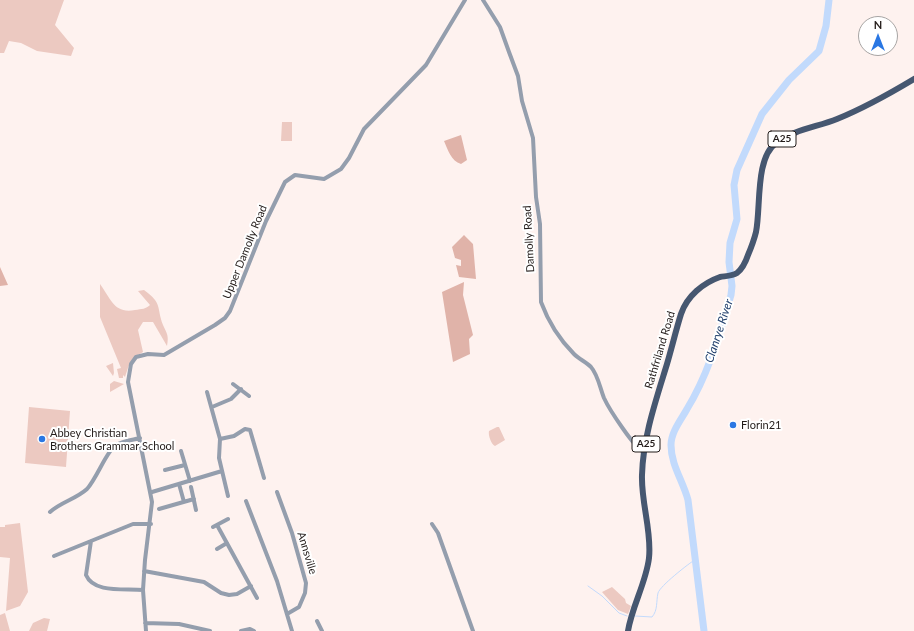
<!DOCTYPE html>
<style>
body{margin:0}
#map{position:relative;width:914px;height:631px;overflow:hidden;background:#fef2ef;font-family:Lato,sans-serif}
canvas{display:block}
.north{position:absolute;left:858px;top:16px;width:40px;height:40px;box-sizing:border-box;background:#fff;border:1px solid #a7a4a3;border-radius:50%;rotate:0deg;font-size:11px;font-weight:700;line-height:16px;text-align:center;color:#231c1a}
.north::after{content:'';display:block;margin:auto;width:14px;height:18px;background:#2a77e3;clip-path:polygon(50% 0,100% 100%,50% 72%,0 100%)}
</style>
<div id="map">
<canvas width="914" height="631"></canvas>
<div class="north">N</div>
</div>
<script>
const ctx = document.querySelector('canvas').getContext('2d');
ctx.lineJoin = 'round';
function fillPath(path, color) {
  ctx.fillStyle = color;
  ctx.fill(path, 'evenodd');
}
function stroke(path, color, width, dash) {
  ctx.strokeStyle = color;
  ctx.lineWidth = width;
  ctx.lineCap = dash ? 'butt' : 'round';
  ctx.setLineDash(dash || []);
  ctx.stroke(path);
}
function write(font, color, halo, rows, align = 'center') {
  ctx.font = font + ' Lato,sans-serif';
  ctx.lineWidth = 4;
  ctx.setLineDash([]);
  ctx.textBaseline = 'middle';
  ctx.strokeStyle = halo;
  ctx.fillStyle = color;
  for (const [text, x, y, turn = 0] of rows) {
    ctx.save();
    ctx.translate(x, y);
    ctx.rotate((+turn || 0) * Math.PI / 180);
    ctx.textAlign = isNaN(turn) ? turn : align;
    if (halo) ctx.strokeText(text, 0, 0);
    ctx.fillText(text, 0, 0);
    ctx.restore();
  }
}
const green = new Path2D(`
 M0,0H64L55,25L74,48L71,56L37,51L21,43L9,41L4,53H0Z
 M282,122H292V141H281Z
 M100,284C111,299 114,314 135,310C142,309 146,309 150,305L138,291L144,290C163,304 156,306 163,325C167,334 169,335 167,346L153,322H143L138,330L143,352C129,360 130,363 125,377L123,375V378H119L117,369L121,368L100,317Z
 M113,363L114,373L113,376L106,366Z
 M114,381L124,384L110,392V384Z
 M29,407L70,411L66,467L25,463Z
 M497,427H499L505,440L495,446C491,444 488,435 489,431Z
 M20,523L28,592L20,606L6,611L10,558L0,557V527H5V525Z
 M612,587L625,599L626,603L631,606L628,614L618,610L602,592Z
 M5,613L10,631H0V615Z
 M44,618L50,619L47,631H29L33,623Z`);
const forest = new Path2D(`
 M461,135L467,160L461,164C451,161 448,150 444,141Z
 M464,235L473,244L476,279L459,277L456,265L461,266V260L455,258L452,247Z
 M0,267L8,285L0,286Z
 M464,282L463,295L473,335L469,339L470,354L453,362L442,292Z`);
const stream = new Path2D(`
 M588,586L602,596L619,613L627,616
 M635,616L652,617C658,610 656,602 658,593C660,586 688,564 696,559`);
const river = new Path2D(`
 M704,631L688,500C683,481 671,465 671,445C671,432 681,420 687,409C709,373 719,335 731,295L732,286L729,262L730,243L737,219L734,185L737,170L762,114L789,80L819,51L826,26L829,0`);
const minor = new Path2D(`
 M483,0L500,27L509,52L518,76L522,101L533,138L536,197L540,224L541,302C548,321 559,339 574,354C579,359 586,362 591,367C598,375 600,388 604,398C609,409 635,449 644,452
 M233,384L249,396
 M207,392L220,439
 M212,407L231,399L241,389
 M181,451L190,481
 M165,470L185,465
 M179,484L184,502
 M191,487L196,510
 M152,492L222,471
 M277,492L292,533L306,583L305,593L299,607L287,614
 M228,496L219,458L220,439L234,436L245,429L250,430L264,478
 M246,501L277,581L292,631
 M159,509L194,499
 M50,512C61,502 76,499 87,489C97,478 107,450 116,445C123,441 132,440 140,438
 M432,524L438,533L473,631
 M217,525L257,598
 M213,527L228,519
 M91,541L86,575C94,594 126,588 143,590
 M217,549L227,543
 M54,556L133,524H151
 M144,571L204,582L221,593L229,595L237,594L251,586
 M317,621L322,631
 M145,623L179,624L210,631
 M146,631L143,590L145,560L152,502L128,382L131,364L136,357L148,354L164,355L215,325L225,318L230,311L266,221L285,182L295,175L324,179L341,169L349,158L364,129L426,65L465,0
 M241,631L250,629L254,631`);
const primary = new Path2D(`
 M628,631C632,606 646,583 649,558C652,531 641,503 642,475C643,437 656,400 667,364C672,347 676,330 681,314C687,296 703,283 720,277C726,276 732,276 737,273C742,269 746,261 748,255C751,248 754,240 756,232C761,208 755,158 776,143C793,130 817,127 837,119C864,108 889,94 914,79`);
const markers = [
 [733,425,4,"#2a77e3"],
 [42,439,4,"#2a77e3"]
];
const shields = [
 [782,139,28],
 [646,444,28]
];
const shieldNames = [
 ["A25",782,139],
 ["A25",646,444]
];
const streetNames = [
 ["Damolly Road",529,239,-93],
 ["Upper Damolly Road",245,252,-68],
 ["Rathfriland Road",660,350,-73],
 ["Annsville",307,553,73]
];
const poiNames = [
 ["Florin21",741,425],
 ["Abbey Christian",50,433],
 ["Brothers Grammar School",50,446]
];
const waterNames = [
 ["Clanrye River",719,331,-72]
];
fillPath(green, '#ecc9c1');
fillPath(forest, '#e0b3a9');
stroke(stream, '#c2dafc', 1);
stroke(river, '#c2dafc', 7);
stroke(minor, '#949ead', 4);
stroke(primary, '#465770', 6);
for (const [x, y, r, color] of markers) {
  const dot = new Path2D();
  dot.arc(x, y, r, 0, 2 * Math.PI);
  ctx.fillStyle = color;
  ctx.fill(dot);
  stroke(dot, '#fff', 1.5);
}
for (const [x, y, w] of shields) {
  const box = new Path2D();
  box.roundRect(x - w / 2, y - 8, w, 16, 3);
  ctx.fillStyle = '#fff';
  ctx.fill(box);
  stroke(box, '#231c1a', 1);
}
write('bold 10px', '#231c1a', null, shieldNames);
write('11px', '#231c1a', '#fff', streetNames);
write('11px', '#231c1a', '#fff', poiNames, 'left');
write('italic 12px', '#23416d', '#fff', waterNames);
</script>
